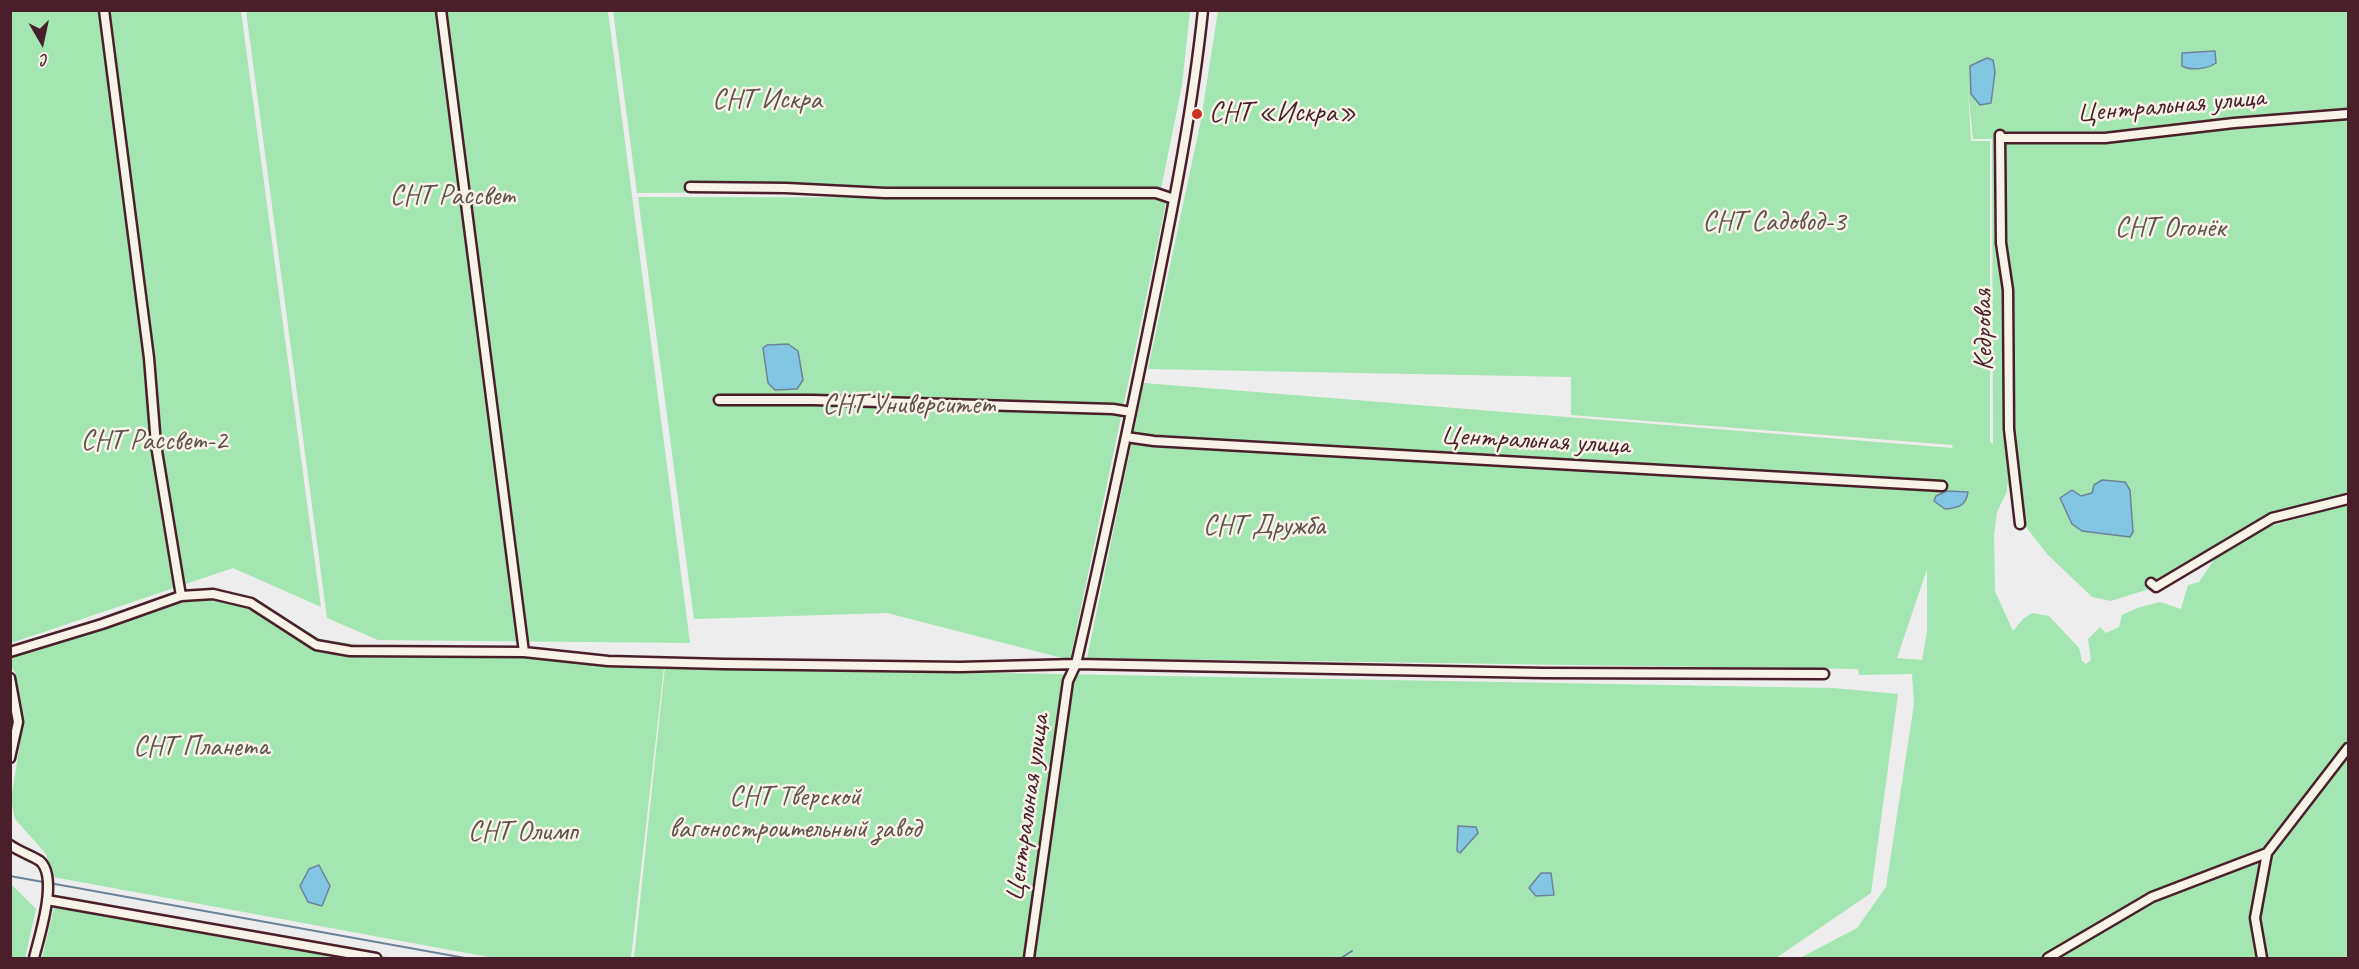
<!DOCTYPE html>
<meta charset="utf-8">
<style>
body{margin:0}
#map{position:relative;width:2359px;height:969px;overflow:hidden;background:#ecedec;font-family:Caveat,sans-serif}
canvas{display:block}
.frame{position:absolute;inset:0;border:12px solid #4a1f2b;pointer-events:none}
.north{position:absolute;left:12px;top:12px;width:60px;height:60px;-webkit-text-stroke:4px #f7f3e8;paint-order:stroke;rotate:171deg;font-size:16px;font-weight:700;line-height:24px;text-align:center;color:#4a1f2b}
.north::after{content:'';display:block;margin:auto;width:21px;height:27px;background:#4a1f2b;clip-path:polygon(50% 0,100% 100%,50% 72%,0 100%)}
</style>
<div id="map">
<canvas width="2359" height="969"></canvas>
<div class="frame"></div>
<div class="north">С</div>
</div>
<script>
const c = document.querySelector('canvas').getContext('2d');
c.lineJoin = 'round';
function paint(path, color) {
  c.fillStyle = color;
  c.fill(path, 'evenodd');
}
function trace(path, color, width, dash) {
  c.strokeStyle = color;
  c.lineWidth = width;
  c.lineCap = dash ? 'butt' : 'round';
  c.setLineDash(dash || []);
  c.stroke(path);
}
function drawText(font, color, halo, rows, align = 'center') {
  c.font = font + ' Caveat,sans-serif';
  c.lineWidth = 5;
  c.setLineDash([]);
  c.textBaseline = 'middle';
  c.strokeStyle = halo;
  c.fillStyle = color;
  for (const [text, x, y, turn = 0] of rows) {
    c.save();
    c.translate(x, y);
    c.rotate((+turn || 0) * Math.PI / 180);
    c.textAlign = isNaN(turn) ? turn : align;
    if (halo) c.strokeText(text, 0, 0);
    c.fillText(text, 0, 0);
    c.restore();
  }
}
const green = new Path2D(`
 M10 11H241L321 607 233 568 11 643Z
 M246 11H608L690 643 378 640 327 618Z
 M613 11H1190L1182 85 1161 189 637 193Z
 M1218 11H2348V496L2277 512 2149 589 2111 601 2092 597 2047 554 2023 523 2007 483V491L1997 512 1994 535 1995 591 2013 631 2023 619 2032 613 2049 616 2079 648 2082 661 2086 664 2091 660 2088 639 2100 627 2106 633 2119 627 2122 615 2137 608 2160 602 2181 609 2188 585 2199 582 2215 558 2270 526 2348 505V958H1800L1857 928 1886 887 1914 704 1912 674 1859 675 1858 669 1087 658 1144 383 1952 448 1953 445 1571 415V377L1148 369 1201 120ZM1968 90 1973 139H1992L1993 444 1990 442V141H1971ZM1927 569V632L1922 660 1897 658Z
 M638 197 1167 198 1070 660 887 613 694 619Z
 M211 588 252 598 320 639 373 647 520 649 608 657 665 658 631 958H494L53 877 46 854 15 819 11 800 23 724 16 675 11 665 10 648 175 594Z
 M665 667 1833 688 1898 694 1871 893 1776 958H634Z
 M11 884 36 909 25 958H11Z
 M56 900 395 958H42Z`);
const water = new Path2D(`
 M2215 51 2216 63C2207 69 2191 71 2182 66V53Z
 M1987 58 1993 60 1995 72 1991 103 1980 105 1971 94 1970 66Z
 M788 344 798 351 803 380 797 389 775 390 768 383 763 348 767 345Z
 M2102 480 2125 482 2130 490 2133 532 2130 537 2082 531 2072 524 2060 498 2072 490 2081 496 2092 493 2094 485Z
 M1947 491 1968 492C1966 506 1958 508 1945 509L1934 501 1936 496Z
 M1458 826 1476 827 1478 833 1460 853 1457 851Z
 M319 865 330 886 322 906 308 902 300 886 309 869Z
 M1541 873H1551L1554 895 1536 896 1529 888Z`);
const stream = new Path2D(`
 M10 876 43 882
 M55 884 465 958
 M1341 958 1352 951`);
const minor = new Path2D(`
 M104 10 149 358 156 445 181 596
 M441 10 524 652
 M2000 135 2001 243 2008 290 2009 429 2020 524
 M2000 135V138H2105L2234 123 2348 114
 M690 187 786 188 885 193H1156L1174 199
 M719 400H813L1113 409 1131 412
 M1126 437 1154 441 1942 486
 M2151 583 2156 587 2272 518 2348 499
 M10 652 102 624 181 596 213 594 251 603 316 645 350 651 524 652 608 661 723 664 960 667 1076 664 1543 673 1824 674
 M10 678 18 722 10 758
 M10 845C20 852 33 856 40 861 59 878 39 937 34 958
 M47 900 376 958
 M1029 958 1068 681 1076 664C1104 542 1130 419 1155 296 1174 202 1193 107 1203 10
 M2048 958 2152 897 2267 853 2348 748
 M2262 958 2255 918 2267 853`);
const markers = [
 [1197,114,6,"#c8321e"]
];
const parkNames = [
 ["СНТ Искра",767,101],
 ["СНТ Рассвет",452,197],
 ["СНТ Садовод-3",1774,223],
 ["СНТ Огонёк",2170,229],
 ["СНТ Университет",909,406],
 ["СНТ Рассвет-2",154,442],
 ["СНТ Дружба",1264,527],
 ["СНТ Планета",201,748],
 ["СНТ Тверской",795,798],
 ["вагоностроительный завод",795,830],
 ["СНТ Олимп",523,833]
];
const streetNames = [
 ["Центральная улица",2171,106,-5],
 ["Кедровая",1984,330,-91],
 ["Центральная улица",1535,441,3],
 ["Центральная улица",1028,808,-82]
];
const poiNames = [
 ["СНТ «Искра»",1209,114]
];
paint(green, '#a3e6b1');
paint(water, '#83c6e4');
trace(water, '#6c839a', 1.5);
trace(stream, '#6c839a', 2);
trace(minor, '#4a1f2b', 13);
trace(minor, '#f7f3e8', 8);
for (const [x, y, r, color] of markers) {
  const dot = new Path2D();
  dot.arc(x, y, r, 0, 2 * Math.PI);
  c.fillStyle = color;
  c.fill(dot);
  trace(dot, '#f7f3e8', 2);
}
drawText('28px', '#60514c', '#f7f3e8', parkNames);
drawText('28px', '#4a1f2b', '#f7f3e8', streetNames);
drawText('28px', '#4a1f2b', '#f7f3e8', poiNames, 'left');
</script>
